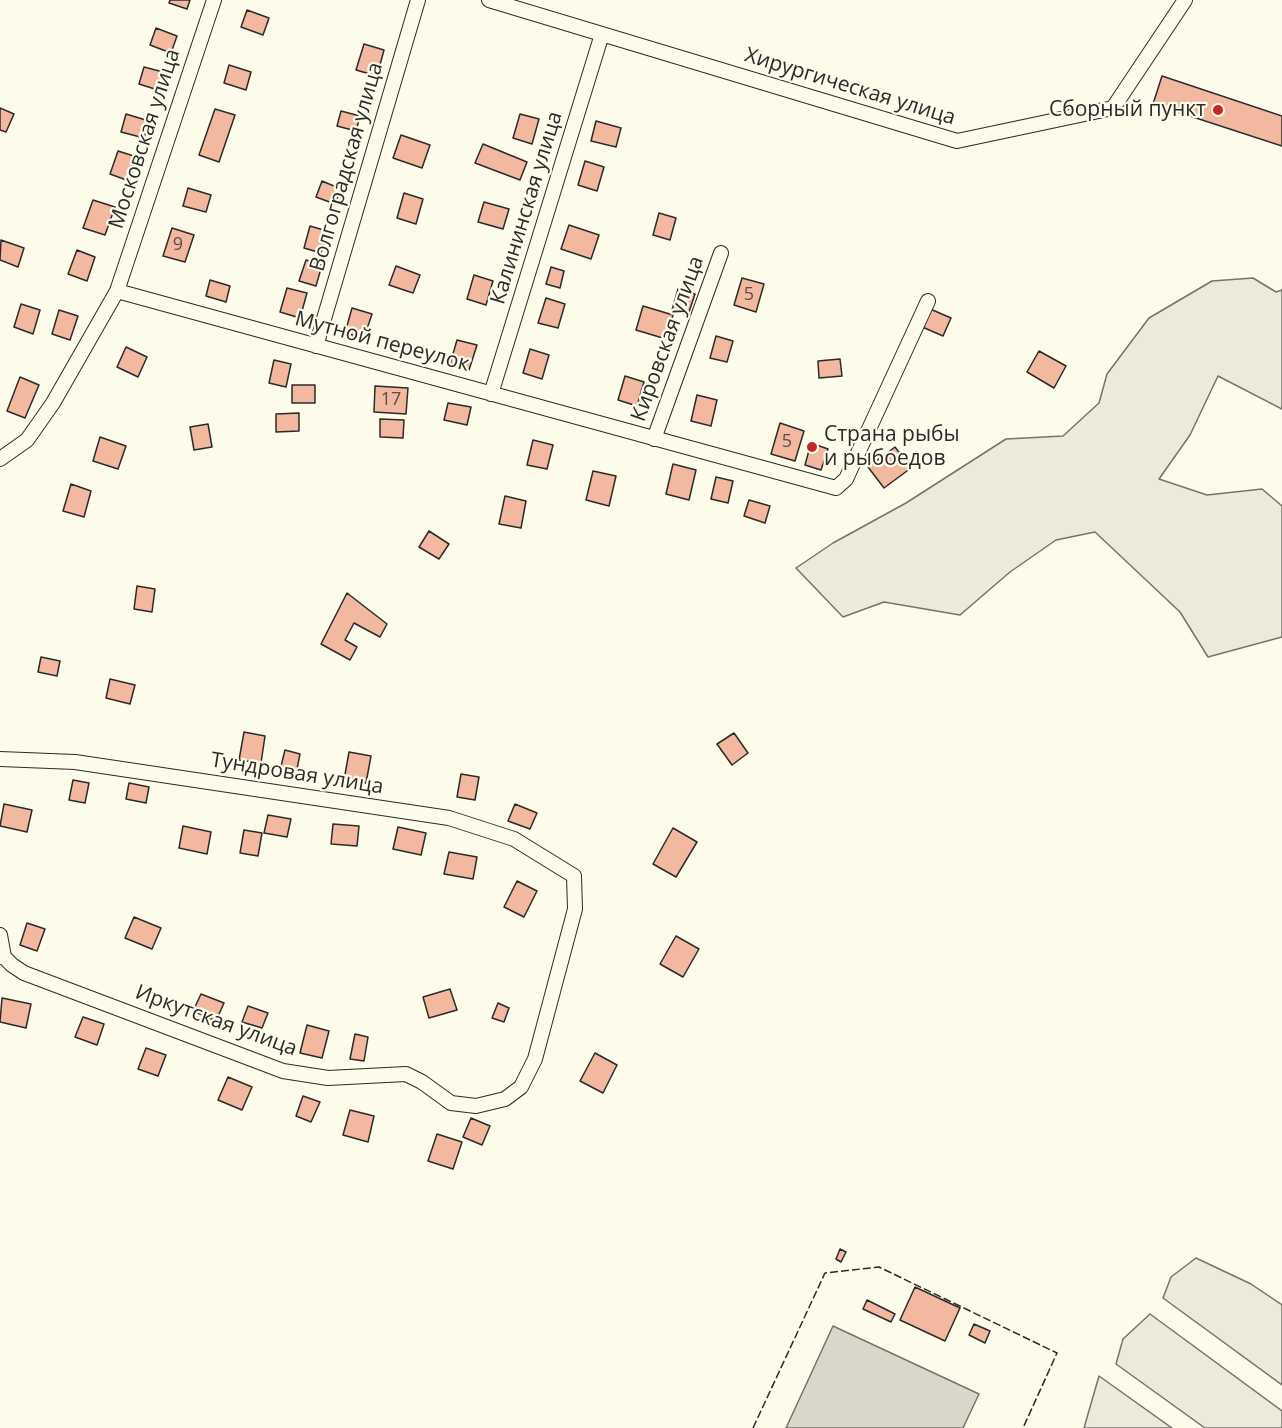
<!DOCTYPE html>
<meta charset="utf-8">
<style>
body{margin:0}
canvas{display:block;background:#fdfbea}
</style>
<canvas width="1282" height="1428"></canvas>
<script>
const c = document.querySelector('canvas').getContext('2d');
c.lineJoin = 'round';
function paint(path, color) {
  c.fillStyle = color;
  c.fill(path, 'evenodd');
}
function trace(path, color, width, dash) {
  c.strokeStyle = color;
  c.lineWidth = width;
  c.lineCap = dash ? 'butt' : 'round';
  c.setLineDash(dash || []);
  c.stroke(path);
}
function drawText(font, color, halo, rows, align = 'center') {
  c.font = font + ' "Open Sans",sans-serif';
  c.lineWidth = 4.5;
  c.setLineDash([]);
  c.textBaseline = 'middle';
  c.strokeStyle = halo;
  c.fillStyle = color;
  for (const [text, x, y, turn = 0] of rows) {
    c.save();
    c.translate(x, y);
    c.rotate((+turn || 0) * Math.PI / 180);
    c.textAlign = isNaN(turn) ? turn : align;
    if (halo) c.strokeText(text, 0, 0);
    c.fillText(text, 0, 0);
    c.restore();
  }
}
const green = new Path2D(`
 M1253 278 1276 292 1282 290V409L1218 376 1190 435 1159 479 1207 495 1262 489 1282 506V637L1208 657 1180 612 1095 532 1056 540 1010 572 960 615 884 602 843 617 796 568 833 543 906 503 1006 439 1063 436 1099 403 1107 374 1149 318 1212 281Z
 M1196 1258 1251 1284 1282 1305V1385L1163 1298 1171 1277Z
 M1150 1314 1282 1411V1428H1205L1116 1364 1123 1339Z
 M1099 1376 1172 1428H1084Z`);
const water = new Path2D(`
 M833 1326 979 1394 963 1428H786Z`);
const building = new Path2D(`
 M170 0H190L187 9 169 3Z
 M247 10 269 18 263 35 241 27Z
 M156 28 177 36 171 53 150 45Z
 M364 44 384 50 377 76 356 70Z
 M229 65 251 72 246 90 224 83Z
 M144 67 167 73 161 91 139 84Z
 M1162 76 1282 116V146L1153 104Z
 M0 108 14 114 6 132 0 130Z
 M215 109 235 115 219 162 199 155Z
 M341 111 360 116 356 131 337 126Z
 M126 114 149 121 144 138 121 132Z
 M520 114 539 119 532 144 513 138Z
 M596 121 621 128 616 147 591 141Z
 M401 135 430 145 422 168 393 158Z
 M483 144 527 162 520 180 475 163Z
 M118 151 137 157 129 181 110 174Z
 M585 161 604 167 597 191 578 185Z
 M322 181 341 189 335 204 316 197Z
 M188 188 211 195 206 212 183 206Z
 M404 193 423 199 416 224 397 218Z
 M93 200 115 207 105 235 83 228Z
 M484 202 509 209 503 229 478 222Z
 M659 213 676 218 670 240 653 235Z
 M569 225 599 235 591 259 561 249Z
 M310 226 327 231 321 253 304 248Z
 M172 228 194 235 185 262 163 256Z
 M1 240 24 248 18 267 0 260Z
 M77 250 95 257 87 281 68 274Z
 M306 260 322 265 316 286 299 281Z
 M396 266 420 275 413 293 389 285Z
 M551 267 564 271 560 288 546 284Z
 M474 275 493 281 486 305 467 299Z
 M742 278 764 284 756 312 734 305Z
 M210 280 230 286 226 302 206 296Z
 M287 288 307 293 300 318 280 312Z
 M678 289 695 294 688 315 672 310Z
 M546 298 565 304 558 328 538 323Z
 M21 304 40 310 33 334 14 327Z
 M643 306 673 315 666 339 636 330Z
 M352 308 372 314 364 338 345 333Z
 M928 308 951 318 943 336 920 326Z
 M59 310 78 316 70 340 52 334Z
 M716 336 733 341 727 362 710 358Z
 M457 340 477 345 469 370 450 364Z
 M126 347 147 357 138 377 117 367Z
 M530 349 549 355 542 379 523 373Z
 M1039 351 1066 366 1054 388 1027 372Z
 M840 359 842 376 819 378 818 361Z
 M274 360 291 364 286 387 269 383Z
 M625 376 644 382 637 406 618 400Z
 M20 377 39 385 25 418 7 411Z
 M292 385H315V403H292Z
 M375 386 408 388 406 414 374 412Z
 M697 395 717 400 711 426 691 421Z
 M448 403 471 407 467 425 444 420Z
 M299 413V431L276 432V414Z
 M380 419 404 420 403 438 380 437Z
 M780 423 804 431 795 461 771 454Z
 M208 424 212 447 194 450 190 427Z
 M100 437 126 446 118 469 93 461Z
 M533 440 553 445 547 469 527 465Z
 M811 443 828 449 821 470 805 465Z
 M895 447 911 468 884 488 868 467Z
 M673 464 696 470 689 500 666 494Z
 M593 471 616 476 609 506 586 500Z
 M716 477 733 481 728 503 711 499Z
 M71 484 91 491 84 517 63 511Z
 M505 496 526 501 521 528 499 524Z
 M749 500 770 506 765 523 744 516Z
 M429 531 449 544 439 559 419 547Z
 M137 586 155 589 152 612 134 609Z
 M347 593 387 624 380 637 354 623 345 640 357 647 350 660 321 644Z
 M41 657 60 661 57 676 38 672Z
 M110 679 135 685 130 704 106 698Z
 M244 732 265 736 261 763 239 760Z
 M734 733 748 753 732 765 717 744Z
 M285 750 300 754 296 774 280 770Z
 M349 752 371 756 366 783 344 780Z
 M461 774 479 777 475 800 457 797Z
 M73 780 89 783 85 803 69 800Z
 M129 783 149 787 146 803 126 799Z
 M4 804 32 810 27 832 0 826Z
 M515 804 537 813 530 829 508 821Z
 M268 815 291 819 287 837 264 833Z
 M333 824 359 826 357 846 331 844Z
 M183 826 211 832 207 854 179 848Z
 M398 827 426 833 421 855 393 849Z
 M673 828 697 842 676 877 653 864Z
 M244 830 262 833 258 856 240 853Z
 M449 852 477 857 473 879 444 874Z
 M517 881 537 891 524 917 504 907Z
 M134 917 161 928 152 949 125 938Z
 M27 923 45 929 37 951 20 945Z
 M676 936 699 949 683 977 660 964Z
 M450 989 457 1010 429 1018 423 997Z
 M201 994 224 1003 216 1021 193 1011Z
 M2 998 31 1004 26 1028 0 1022Z
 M498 1003 509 1008 504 1022 492 1018Z
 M248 1006 268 1013 262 1028 242 1022Z
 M83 1017 104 1024 97 1045 75 1037Z
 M307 1025 329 1031 322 1058 300 1053Z
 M355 1034 368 1037 364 1061 350 1059Z
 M146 1048 166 1055 158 1076 138 1069Z
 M595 1053 617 1065 603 1093 580 1081Z
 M228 1077 252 1087 242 1110 218 1100Z
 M303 1096 320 1102 311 1122 296 1116Z
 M350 1110 374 1116 368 1142 343 1135Z
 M471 1118 490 1126 482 1145 463 1137Z
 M437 1134 462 1142 453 1169 428 1161Z
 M840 1249 846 1252 841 1262 836 1259Z
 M915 1287 960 1308 945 1341 900 1320Z
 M867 1300 895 1314 891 1322 863 1309Z
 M974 1324 990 1331 985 1343 969 1335Z`);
const street = new Path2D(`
 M489 0 957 141 1113 108 1185 0
 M117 291 836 488 846 479 928 301
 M316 346 418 0
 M491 394 602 34
 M654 439 721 253
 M0 459 27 440 53 403 117 291 214 0
 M0 759 75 762 449 818 514 839 574 876 575 909 535 1059 521 1087 505 1099 476 1106 451 1103 422 1082 406 1074 328 1078 283 1071 24 973 12 965 4 957H0
 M0 935 4 957`);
const fence = new Path2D(`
 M753 1428 825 1273 879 1267 1057 1353 1023 1428`);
const markers = [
 [1218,110,6,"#c62828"],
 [812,447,6,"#c62828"]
];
const numberNames = [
 ["9",178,245],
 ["5",749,295],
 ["17",391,400],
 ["5",787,442]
];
const streetNames = [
 ["Хирургическая улица",850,87,17],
 ["Московская улица",145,139,-72],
 ["Волгоградская улица",347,167,-74],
 ["Калининская улица",527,208,-73],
 ["Кировская улица",668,339,-70],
 ["Мутной переулок",382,342,15],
 ["Тундровая улица",297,774,9],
 ["Иркутская улица",216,1021,20]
];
const poiNames = [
 ["Сборный пункт",1206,110],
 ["Страна рыбы",824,435,"left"],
 ["и рыбоедов",824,459,"left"]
];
paint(green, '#ecebdb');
trace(green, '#74746e', 1.5);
paint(water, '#d8d7c9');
trace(water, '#74746e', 1.5);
paint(building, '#f2b8a0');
trace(building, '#2b2b2b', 1.5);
trace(street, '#2b2b2b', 16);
trace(street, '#fdfbea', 14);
trace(fence, '#2b2b2b', 1.5, [8, 3]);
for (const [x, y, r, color] of markers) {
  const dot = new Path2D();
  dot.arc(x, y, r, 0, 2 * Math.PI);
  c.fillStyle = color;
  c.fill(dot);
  trace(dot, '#fdfbea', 2);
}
drawText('18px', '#5d4e48', null, numberNames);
drawText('21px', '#2b2b2b', '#fdfbea', streetNames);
drawText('21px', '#2b2b2b', '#fdfbea', poiNames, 'right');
</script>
